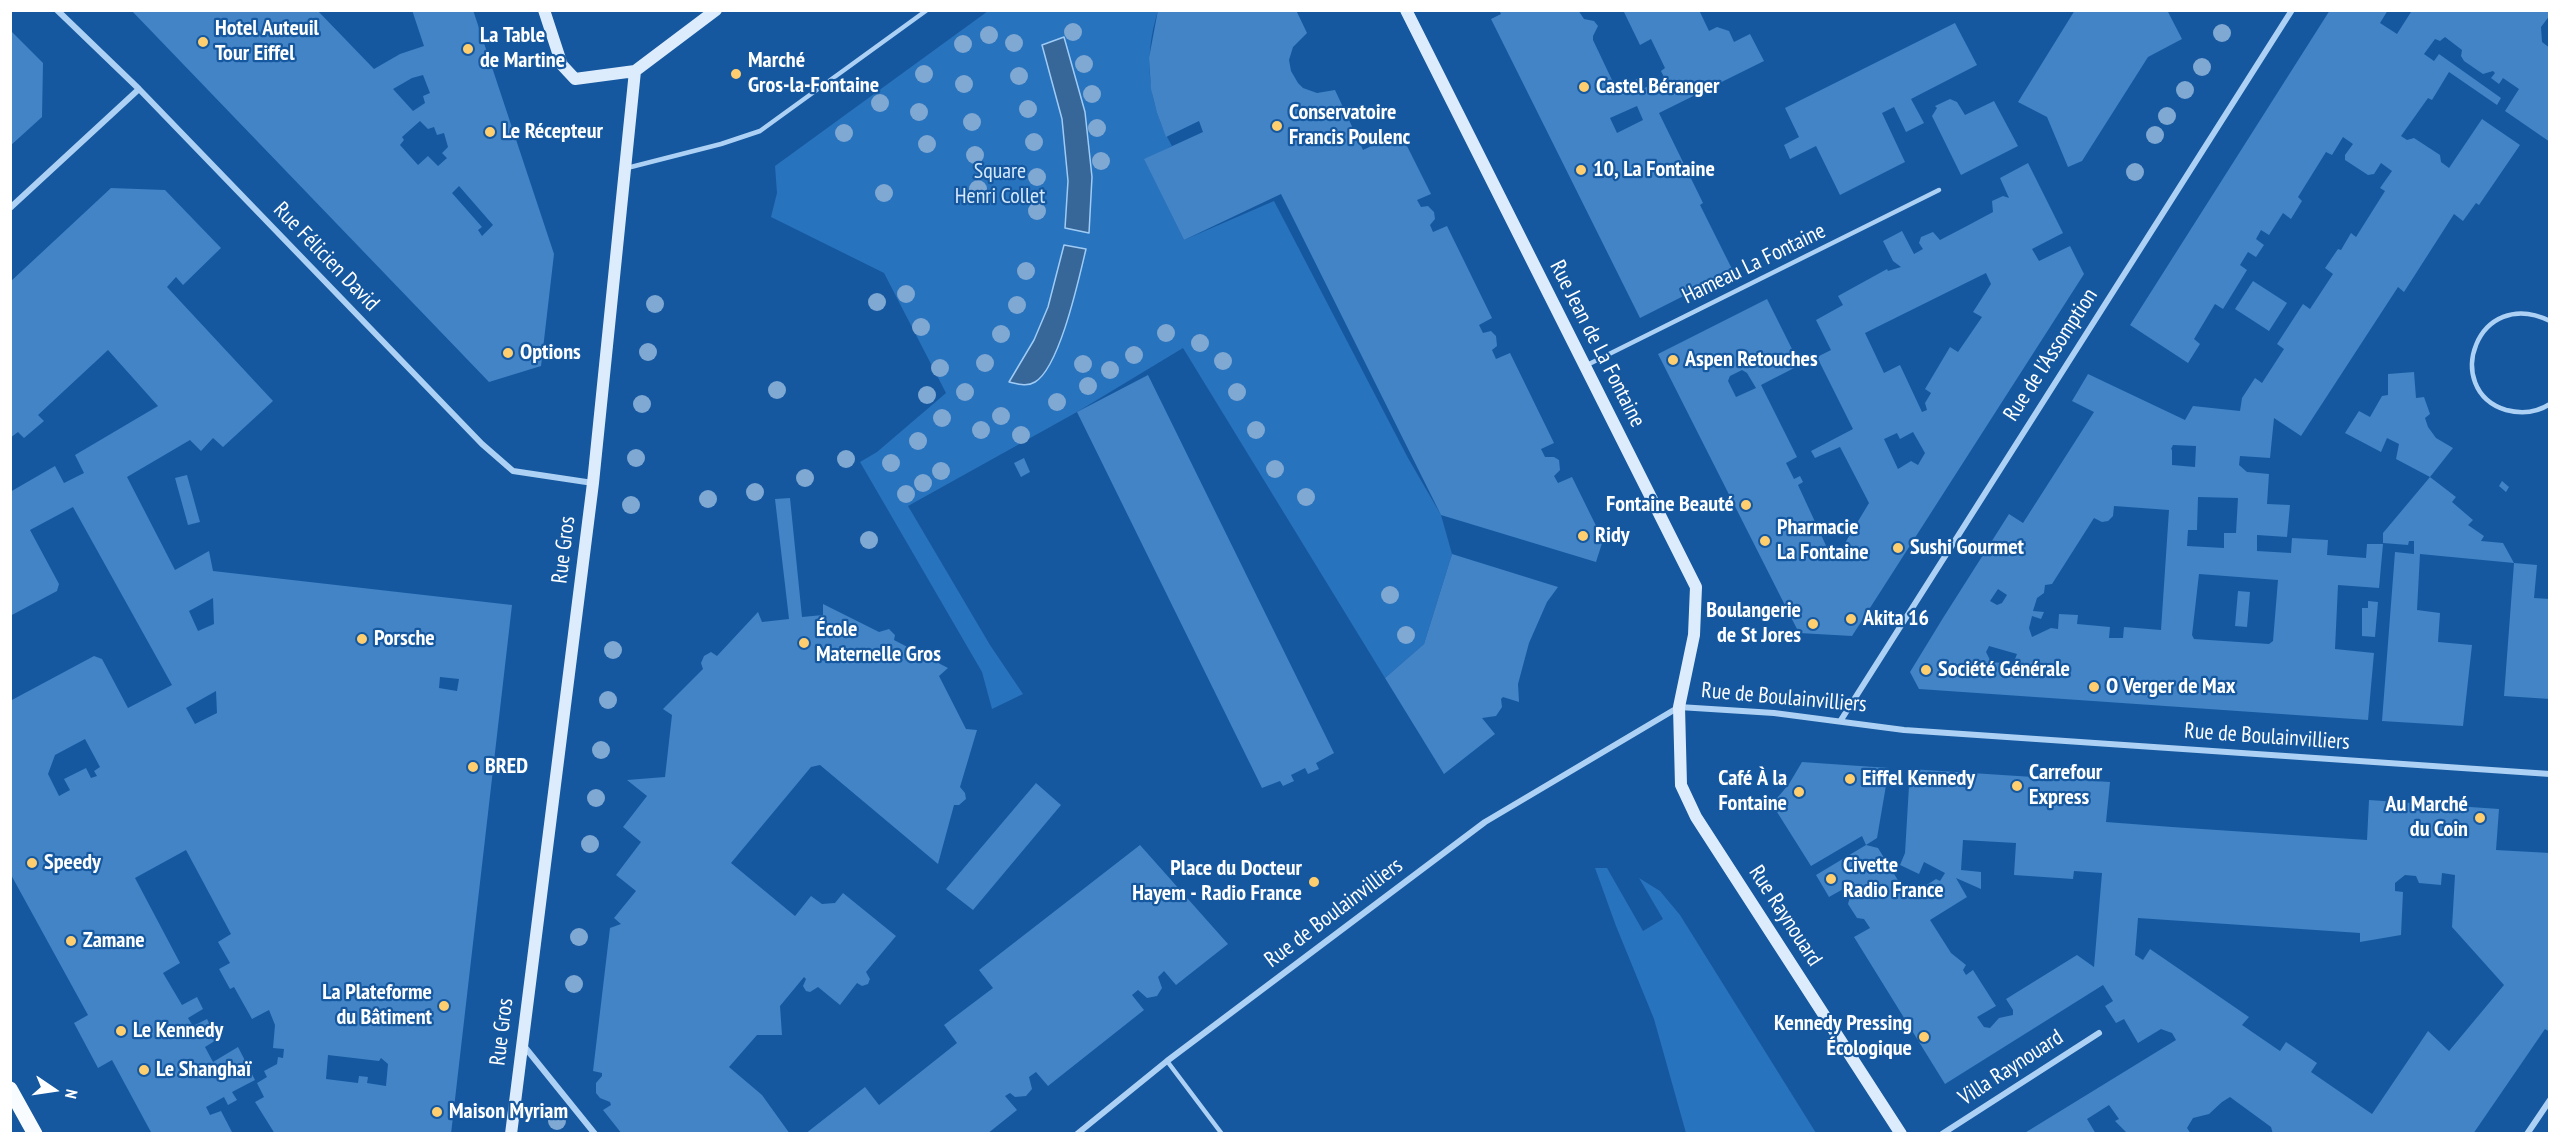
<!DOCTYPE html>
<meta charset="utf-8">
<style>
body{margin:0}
#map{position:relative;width:2560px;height:1144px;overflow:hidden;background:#15589f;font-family:"PT Sans Narrow",sans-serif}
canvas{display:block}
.frame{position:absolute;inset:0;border:12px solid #fff;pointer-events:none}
.north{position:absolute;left:24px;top:1060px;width:60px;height:60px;-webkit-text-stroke:4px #15589f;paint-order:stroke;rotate:103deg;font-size:16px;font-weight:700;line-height:24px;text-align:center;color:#fff}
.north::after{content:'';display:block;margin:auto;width:21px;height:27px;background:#fff;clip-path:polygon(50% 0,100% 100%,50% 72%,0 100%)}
</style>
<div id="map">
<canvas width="2560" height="1144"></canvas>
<div class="frame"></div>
<div class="north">N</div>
</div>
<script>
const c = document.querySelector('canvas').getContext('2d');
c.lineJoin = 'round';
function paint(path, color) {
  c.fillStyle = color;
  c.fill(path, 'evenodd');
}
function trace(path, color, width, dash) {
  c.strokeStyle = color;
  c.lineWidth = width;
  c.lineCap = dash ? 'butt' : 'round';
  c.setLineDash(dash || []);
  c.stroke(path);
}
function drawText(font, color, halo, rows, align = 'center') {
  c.font = font + ' "PT Sans Narrow",sans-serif';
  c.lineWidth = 4.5;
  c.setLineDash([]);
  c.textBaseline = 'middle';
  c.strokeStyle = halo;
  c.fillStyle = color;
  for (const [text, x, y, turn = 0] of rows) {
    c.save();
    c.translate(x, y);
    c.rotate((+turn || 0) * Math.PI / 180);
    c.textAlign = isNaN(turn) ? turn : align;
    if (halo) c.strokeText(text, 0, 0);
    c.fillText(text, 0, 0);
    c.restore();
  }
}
const green = new Path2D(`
 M988 11H1158C1143 57 1148 104 1172 146L1145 160 1184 240 1274 201 1408 458 1441 515 1452 554 1424 644 1385 678 1183 348 1077 412 908 506 990 645 1023 694 992 709 982 672 860 462 877 452 946 393 884 273 771 217 777 193 775 166Z
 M1595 868H1607L1643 931 1663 919 1639 878 1660 891 1680 915 1816 1133H1686L1654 1019 1616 926Z`);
const water = new Path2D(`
 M1064 37 1085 112 1092 177 1089 233 1065 228 1068 181 1062 119 1042 45Z
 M1064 245 1086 249C1079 278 1060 367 1035 382 1027 387 1018 384 1009 382L1034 340 1048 307Z`);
const building = new Path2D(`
 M131 10H317L374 69 400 54 424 46 412 10H473L554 254 541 366 489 382ZM423 75 430 93 423 96 425 103 413 111 393 89 412 78ZM420 121 428 129 434 127 437 135 444 133 448 147 442 153 447 158 438 166 428 156 418 165 400 145 404 140 402 137ZM459 186 493 225 482 236 478 230 482 227 452 193Z
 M1158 10H1296L1307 33 1293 47 1289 60 1291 71 1298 83 1303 88 1317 93 1335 90 1363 150 1400 132 1431 194 1417 200 1421 207 1428 206 1434 212 1435 219 1430 225 1433 232 1447 226 1492 318 1479 325 1483 333 1491 331 1496 336 1497 346 1492 350 1496 359 1510 353 1554 443 1541 449 1545 457H1554L1559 460 1560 470 1554 476 1558 483 1572 477 1603 540 1596 562 1441 515 1281 194 1184 240 1144 159 1203 132 1199 121 1166 137 1157 113 1151 89 1149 58Z
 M1499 10H1578L1584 19 1594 21 1598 26 1593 36V40L1612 80 1626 85 1637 79 1642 89 1665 79 1661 71 1665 68 1651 39 1640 45 1623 10H1699L1709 31 1717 27 1729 31 1734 42 1750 34 1764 61 1659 113 1703 203 1700 205 1733 271 1640 318 1491 19 1501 14ZM1637 106 1643 120 1617 133 1610 118Z
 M2075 10H2167L2182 39 2148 57 2082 161 2068 167 2047 117 2018 102Z
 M2330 10H2388L2380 23 2397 34 2411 12 2408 10H2550V15L2541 27 2542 42 2550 48V142L2505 111 2519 89 2503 78 2499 84 2491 78 2495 73 2493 71 2483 74 2464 61 2461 56 2462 50 2445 37 2440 41 2435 39 2424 54 2434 61 2439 54 2501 98 2497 105 2449 72 2432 100 2428 98 2401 136 2407 140 2414 138 2440 155 2441 162 2449 168 2482 119 2520 145 2479 205 2476 203 2463 221 2454 214 2404 292 2398 287 2301 436 2274 418 2270 458 2240 456 2239 465 2247 472 2269 474 2267 504 2290 505 2287 537 2257 535V551L2291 553 2292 538 2328 540 2327 555 2366 558 2367 544H2383L2379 588 2338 585 2335 649 2374 653 2368 720 1919 689 1910 672 1943 618 2009 514 2023 523 2094 412 2072 401 2088 374 2185 420 2193 406 2240 411 2242 398 2255 378 2262 383 2284 349 2277 344 2303 304 2310 309 2333 274 2325 268 2338 249 2341 250 2351 233 2356 237 2385 191 2380 188 2392 171 2381 163 2374 174 2368 175 2345 160V155L2353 144 2343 137 2332 155 2326 152 2298 197 2302 201 2291 219 2283 213 2269 235 2261 230 2256 239 2264 245 2256 257 2248 252 2240 265 2247 270 2223 309 2215 304 2194 339 2200 344 2188 363 2130 325ZM2173 445 2196 446 2195 467 2172 465V450L2171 449ZM2198 497 2238 498 2236 533H2224V548L2187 546 2188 530H2197ZM2114 506 2169 510 2161 630 2124 627 2123 638H2109L2110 627 2077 624 2078 615 2059 614 2058 629 2051 628 2032 637 2029 628 2032 616 2041 619 2044 612 2033 611 2037 598 2044 593 2045 585 2052 584 2094 518 2102 522 2108 521 2113 516ZM2199 574 2278 580 2273 641 2269 644 2194 639 2192 635ZM1998 589 2007 595 2002 603 1997 605 1990 601ZM1989 646 2017 654 2013 664 1991 662 1986 652Z
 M1955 23 1977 65 1911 99 1924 123 1906 132 1894 107 1882 113 1905 162 1840 195 1816 146 1790 159 1784 145 1799 137 1785 108Z
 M10 30 43 63 42 117 10 146Z
 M1950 99 1957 102 1965 115 1994 101 2018 146 1961 175 1932 116 1937 108 1935 106Z
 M2028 163 2063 233 2032 249 2039 261 2070 246 2084 274 1852 636 1799 633 1658 354 1767 299 1800 365 1761 385 1797 457 1786 463 1794 479 1800 476 1803 482 1798 485 1829 552 1839 553 1869 503 1840 447 1815 458 1811 451 1853 429 1817 357 1831 350 1816 320 1843 305 1838 296 1887 269 1888 271 1901 267 1893 261 1883 241 1902 231 1914 254 1923 249 1919 243 1921 237 1933 232 1940 240 1965 227 1993 212 1992 201 2003 196 2009 198 2000 178ZM1986 273 1991 284 1973 312 1982 317 1958 352 1950 347 1925 389 1931 393 1925 403 1927 410 1922 412 1900 365 1884 373 1865 333ZM1742 370 1747 373 1756 388 1736 397 1728 381 1730 376ZM1913 432 1925 453 1918 465 1911 461 1898 469 1884 439 1897 433 1900 439Z
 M111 188 165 190 221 248 183 285 176 277 167 287 273 401 223 447 213 438 201 451 190 440 127 477 175 570 209 551 213 571 512 605 451 1134H275L255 1102 264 1097 257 1083 267 1077 264 1071 277 1064 278 1057 283 1058 284 1049 273 1048 275 1025 269 1010 252 1019 234 987 230 989 219 969 230 963 218 942 231 934 186 850 135 878 180 963 163 973 182 1005 197 997 203 1009 188 1018 193 1026 207 1019 218 1039 205 1047 213 1062 238 1047 255 1080 232 1092 237 1100 228 1105 224 1097 206 1107 210 1115 221 1111 233 1134H152L112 1060 98 1068 74 1023 88 1015 10 873V701L94 656 102 659 128 708 172 685 73 507 30 530 59 584 57 591 10 616V492L55 466 64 483 84 473 75 455 158 406 108 350 38 415 44 421 24 438 18 432 10 438V282ZM213 598 214 624 198 631 189 611ZM440 677 459 679 457 691 439 688ZM216 691 217 713 195 724 186 708ZM85 739 100 767 94 771 97 776 91 778 86 768 64 779 70 790 59 796 48 774 55 755ZM328 1055 379 1061 381 1058 388 1064 386 1086 367 1083 368 1077 359 1076 358 1083 326 1079Z
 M2253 281 2287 303 2269 331 2235 309Z
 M2414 372 2416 398 2424 397 2430 414 2425 418 2428 427 2436 438 2453 448 2430 477 2396 459 2399 444 2387 438 2381 452 2345 433 2359 411 2370 417 2382 396 2388 395V374Z
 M1148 375 1334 753 1316 763 1319 769 1308 774 1305 768 1291 775 1294 781 1283 786 1280 781 1262 788 1077 412Z
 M1024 458 1030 472 1021 477 1014 463Z
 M187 475 200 522 188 525 175 478Z
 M2430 477 2456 497 2452 502 2473 520 2468 525 2484 536 2481 541 2503 543 2514 563 2537 565 2534 598 2550 599V699L2504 696 2514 563 2420 554 2417 610 2440 613 2438 642 2472 645 2463 726 2382 721 2395 552 2414 554V541H2409L2408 545 2383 543V533Z
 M2502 481 2509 487 2506 492 2499 486Z
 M790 498 802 617 823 615V604L879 632 889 629 895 635 894 640 948 668 939 676 966 729 977 730 960 787 965 793 966 799 959 805H954L938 864 820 765 811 767 731 863 795 916 811 896 822 904 835 903 843 893 896 936 866 972 870 979 868 984 862 986 857 983 840 1005 818 987 810 992 806 991 803 986 806 979 804 977 780 1006 782 1035H757L729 1067 762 1095 790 1134H622L603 1110 611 1105 610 1102 600 1098 596 1093V1083L602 1076V1073L593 1071 610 928 621 924 614 918 636 891 616 875 641 842 623 827 647 796 627 780 665 777 672 715 663 709 703 669 701 663 704 656 711 652 717 656 758 612 762 622 789 619 775 499Z
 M1452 554 1558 587 1547 602 1529 643 1518 684 1519 702 1503 697 1501 699 1502 707 1496 716 1482 718 1495 734 1444 774 1385 678 1424 644Z
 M2238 591 2250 592 2247 627 2235 626Z
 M2368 601 2378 602 2375 637 2362 636V608H2368Z
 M1802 762 1889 768 1877 838 1866 845 1878 848 1904 890 1911 895 1936 879 1940 881 1945 873 1924 862 1919 874 1900 865 1905 853 1910 769 2110 782 2106 822 2172 827 2367 840 2369 800 2499 809 2496 850 2550 853V1032L2545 1029 2473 1134H2273L2271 1127 2230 1097 2222 1102 2209 1114 2193 1118 2187 1128 2191 1134H2123L2126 1132 2115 1121 2119 1119 2109 1105 2087 1119 2096 1134H2023L2176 1040 2172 1033 2161 1029 2138 1043 2124 1019 2116 1023 2105 1006 2113 1001 2103 985 1945 1084 1854 937 1870 928 1864 919 1857 918 1848 904 1850 897 1845 888 1829 897 1816 875 1866 845 1862 836 1811 866 1772 804 1789 784ZM1963 840 2016 843 2014 875 2073 879 2074 871 2102 873 2094 967 2077 955 2006 999 2013 1010V1015L1999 1018 1990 1028 1984 1027 1977 1017 1996 1006 1973 970 1966 975 1963 970 1966 965 1951 953 1930 920 1967 897 1956 878 1981 889V872L1961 870ZM2442 873 2455 875 2452 927 2504 985 2449 1051 2428 1031 2372 1114 2311 1072 2317 1063 2286 1042 2280 1051 2242 1025 2249 1017 2150 949 2143 960 2135 955 2138 918 2360 933V942L2401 935 2403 892 2395 891V883L2405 875 2416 876 2419 883 2441 885Z
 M1036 783 1061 805 973 910 946 889Z
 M1140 845 1228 944 1176 985 1164 971 1158 977 1162 988 1157 996 1147 998 1138 990 1132 995 1144 1010 1048 1086 1036 1072 1029 1077 1032 1089 1026 1096 1015 1097 1010 1093 1005 1096 1017 1110 987 1134H805L865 1087 879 1105 957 1043 944 1025 993 988 979 970Z`);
const lane = new Path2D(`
 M627 168 721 144 760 131 927 10
 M2550 321C2477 285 2441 390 2506 410 2521 414 2536 413 2550 404
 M1587 365 1939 190
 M1167 1061 1222 1134`);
const street = new Path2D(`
 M57 10 139 89 482 444 513 471 593 483
 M10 208 139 89
 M1841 720 2292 10
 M524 1046 595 1134
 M1077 1134 1167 1061 1485 822 1679 707 1774 713 1904 730 2550 774
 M1942 1134 2099 1033
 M2527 1134 2550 1100`);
const secondary = new Path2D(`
 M544 10 562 65 575 79 635 71
 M1406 10 1696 587 1694 635 1679 707 1681 785 1696 817 1901 1134
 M511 1134 593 483 635 71 716 10`);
const primary = new Path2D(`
 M10 1089 35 1134`);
const trees = [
 [1073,32],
 [2222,33],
 [989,35],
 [1014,43],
 [963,44],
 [1084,64],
 [2202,67],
 [924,74],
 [1019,76],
 [964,84],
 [2185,90],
 [1092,94],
 [880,103],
 [1028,109],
 [919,112],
 [2167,116],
 [972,122],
 [1097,128],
 [844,133],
 [2155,135],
 [1034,142],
 [927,144],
 [975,155],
 [1101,161],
 [2135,172],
 [1037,177],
 [978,189],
 [884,193],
 [1037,211],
 [1026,271],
 [906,294],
 [877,302],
 [655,304],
 [1017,305],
 [921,327],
 [1166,333],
 [1001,334],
 [1200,343],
 [648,352],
 [1134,355],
 [1223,361],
 [985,363],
 [1083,364],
 [940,368],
 [1110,370],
 [1088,386],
 [777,390],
 [965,392],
 [1237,392],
 [927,395],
 [1057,402],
 [642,404],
 [1001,416],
 [942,418],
 [981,430],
 [1256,430],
 [1021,435],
 [918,441],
 [636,458],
 [846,459],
 [891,463],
 [1275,469],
 [941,471],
 [805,478],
 [923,483],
 [755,492],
 [906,494],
 [1306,497],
 [708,499],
 [631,505],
 [869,540],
 [1390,595],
 [1406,635],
 [613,650],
 [608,700],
 [601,750],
 [596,798],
 [590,844],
 [579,937],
 [574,984],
 [557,1121]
];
const markers = [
 [203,42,6,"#ffce6f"],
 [468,49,6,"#ffce6f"],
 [736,74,6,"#ffce6f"],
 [1584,87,6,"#ffce6f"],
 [1277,126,6,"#ffce6f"],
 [490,132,6,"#ffce6f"],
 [1581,170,6,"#ffce6f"],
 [508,353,6,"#ffce6f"],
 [1673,360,6,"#ffce6f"],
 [1746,505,6,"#ffce6f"],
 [1583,536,6,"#ffce6f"],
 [1765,541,6,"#ffce6f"],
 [1898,548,6,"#ffce6f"],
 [1851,619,6,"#ffce6f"],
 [1813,624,6,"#ffce6f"],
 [362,639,6,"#ffce6f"],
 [804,643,6,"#ffce6f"],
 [1926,670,6,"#ffce6f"],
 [2094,687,6,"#ffce6f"],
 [473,767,6,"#ffce6f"],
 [1850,779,6,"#ffce6f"],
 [2017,786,6,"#ffce6f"],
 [1799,792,6,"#ffce6f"],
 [2480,818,6,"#ffce6f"],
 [32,863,6,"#ffce6f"],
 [1831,879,6,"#ffce6f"],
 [1314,882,6,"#ffce6f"],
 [71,941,6,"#ffce6f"],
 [444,1006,6,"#ffce6f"],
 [121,1031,6,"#ffce6f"],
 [1924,1037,6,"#ffce6f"],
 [144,1070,6,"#ffce6f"],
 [437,1112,6,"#ffce6f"]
];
const poiNames = [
 ["Hotel Auteuil",215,29],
 ["Tour Eiffel",215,54],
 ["La Table",480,36],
 ["de Martine",480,61],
 ["Marché",748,61],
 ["Gros-la-Fontaine",748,86],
 ["Castel Béranger",1596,87],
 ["Conservatoire",1289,113],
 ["Francis Poulenc",1289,138],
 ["Le Récepteur",502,132],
 ["10, La Fontaine",1593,170],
 ["Options",520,353],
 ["Aspen Retouches",1685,360],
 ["Fontaine Beauté",1734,505,"right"],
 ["Pharmacie",1777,528],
 ["La Fontaine",1777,553],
 ["Ridy",1595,536],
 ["Sushi Gourmet",1910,548],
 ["Boulangerie",1801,611,"right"],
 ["de St Jores",1801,636,"right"],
 ["Akita 16",1863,619],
 ["École",816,630],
 ["Maternelle Gros",816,655],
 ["Porsche",374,639],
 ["Société Générale",1938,670],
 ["O Verger de Max",2106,687],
 ["BRED",485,767],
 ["Carrefour",2029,773],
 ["Express",2029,798],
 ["Café À la",1787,779,"right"],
 ["Fontaine",1787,804,"right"],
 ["Eiffel Kennedy",1862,779],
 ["Au Marché",2468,805,"right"],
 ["du Coin",2468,830,"right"],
 ["Speedy",44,863],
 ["Civette",1843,866],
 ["Radio France",1843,891],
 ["Place du Docteur",1302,869,"right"],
 ["Hayem - Radio France",1302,894,"right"],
 ["Zamane",83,941],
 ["La Plateforme",432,993,"right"],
 ["du Bâtiment",432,1018,"right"],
 ["Kennedy Pressing",1912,1024,"right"],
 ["Écologique",1912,1049,"right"],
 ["Le Kennedy",133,1031],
 ["Le Shanghaï",156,1070],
 ["Maison Myriam",449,1112]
];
const parkNames = [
 ["Square",1000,172],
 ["Henri Collet",1000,197]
];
const streetNames = [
 ["Rue Félicien David",326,257,46],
 ["Hameau La Fontaine",1754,264,-26],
 ["Rue Jean de La Fontaine",1597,344,63],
 ["Rue de l'Assomption",2051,355,-57],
 ["Rue Gros",564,550,-83],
 ["Rue de Boulainvilliers",1784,698,5],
 ["Rue de Boulainvilliers",2267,737,4],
 ["Rue de Boulainvilliers",1334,913,-37],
 ["Rue Raynouard",1785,916,57],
 ["Rue Gros",502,1032,-83],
 ["Villa Raynouard",2011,1068,-33]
];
paint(green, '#2873bd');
paint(water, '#376699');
trace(water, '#9fccf6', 1.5);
paint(building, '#4284c6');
trace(lane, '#add1f4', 4.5);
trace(street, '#add1f4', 6);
trace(secondary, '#ddecfd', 12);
trace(primary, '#f9fcff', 15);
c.fillStyle = '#7fa8d3';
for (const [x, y] of trees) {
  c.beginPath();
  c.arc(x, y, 9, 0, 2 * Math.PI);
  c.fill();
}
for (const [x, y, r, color] of markers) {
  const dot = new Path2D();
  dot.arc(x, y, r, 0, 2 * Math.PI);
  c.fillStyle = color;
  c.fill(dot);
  trace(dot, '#15589f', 2);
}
drawText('bold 22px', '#fff', '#15589f', poiNames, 'left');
drawText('22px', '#d5e9fd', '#15589f', parkNames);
drawText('22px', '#fff', '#15589f', streetNames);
</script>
